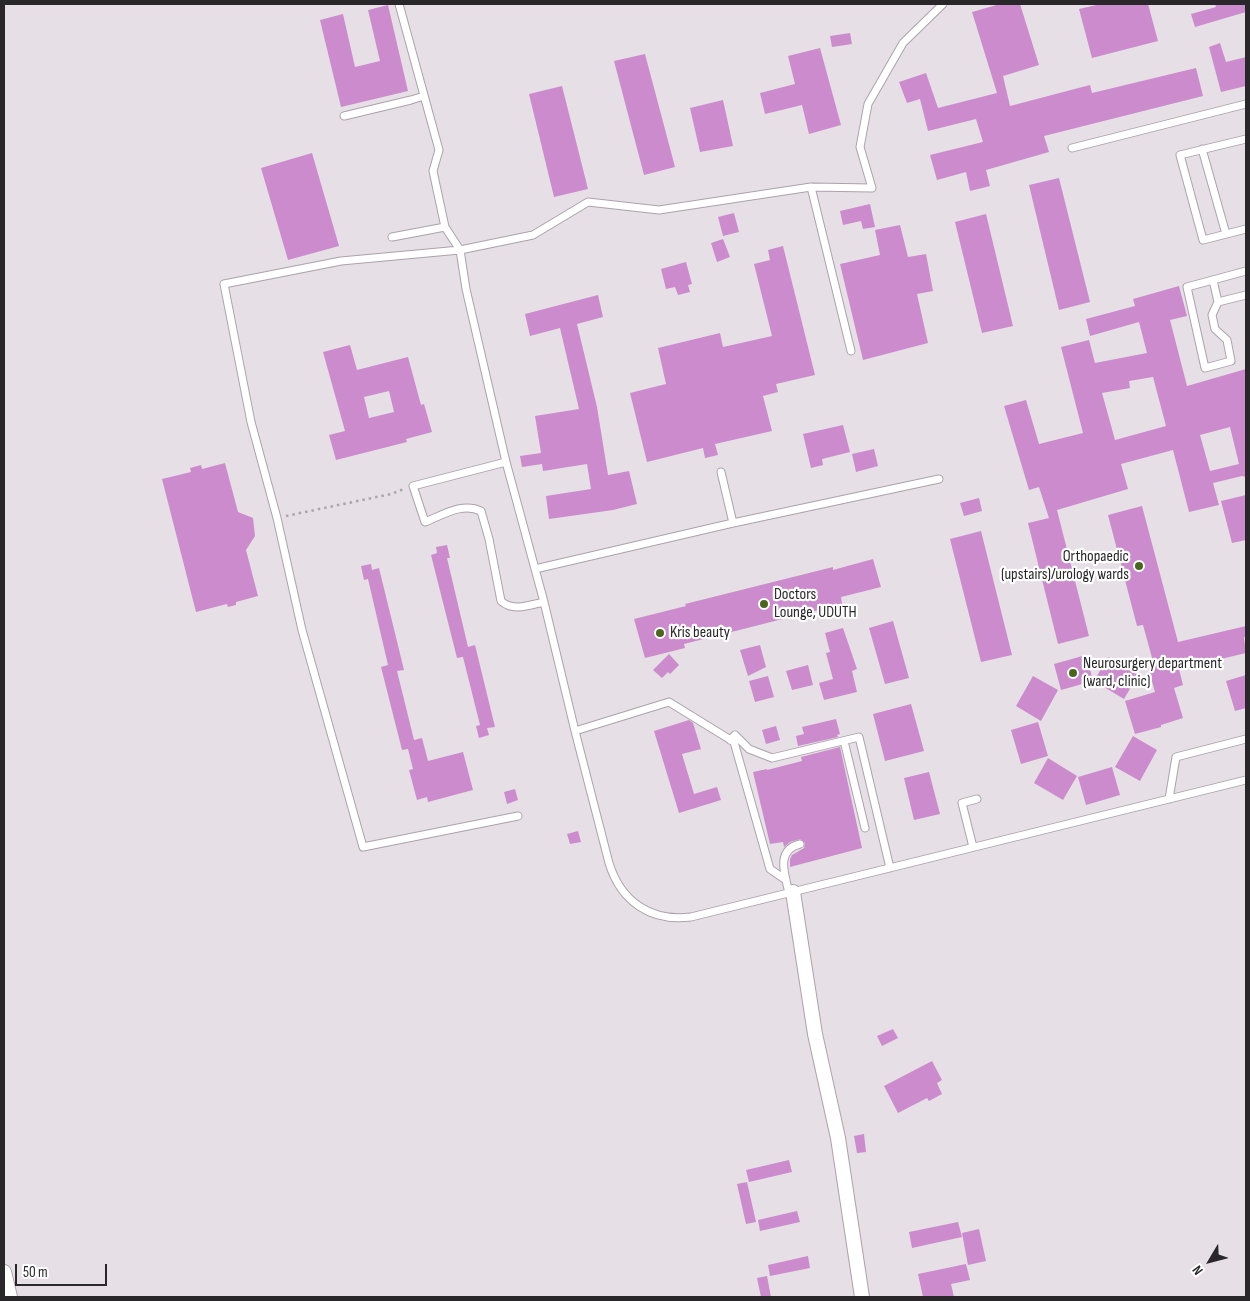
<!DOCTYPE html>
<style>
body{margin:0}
#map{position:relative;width:1250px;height:1301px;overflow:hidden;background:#e6dfe6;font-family:"Sofia Sans Condensed",sans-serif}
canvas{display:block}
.frame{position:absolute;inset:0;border:5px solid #292729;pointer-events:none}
.north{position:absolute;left:1185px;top:1236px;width:50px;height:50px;-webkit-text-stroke:4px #fff;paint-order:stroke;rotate:233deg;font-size:14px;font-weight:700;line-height:20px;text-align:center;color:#292729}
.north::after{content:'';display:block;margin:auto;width:18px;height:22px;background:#292729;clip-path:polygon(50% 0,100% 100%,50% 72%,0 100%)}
.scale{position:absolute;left:15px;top:1264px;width:92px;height:22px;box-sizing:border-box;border:2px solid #292729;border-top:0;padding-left:6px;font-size:15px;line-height:18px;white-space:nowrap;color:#292729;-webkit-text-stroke:4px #fff;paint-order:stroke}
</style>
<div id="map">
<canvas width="1250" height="1301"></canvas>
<div class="frame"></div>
<div class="north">N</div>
<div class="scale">50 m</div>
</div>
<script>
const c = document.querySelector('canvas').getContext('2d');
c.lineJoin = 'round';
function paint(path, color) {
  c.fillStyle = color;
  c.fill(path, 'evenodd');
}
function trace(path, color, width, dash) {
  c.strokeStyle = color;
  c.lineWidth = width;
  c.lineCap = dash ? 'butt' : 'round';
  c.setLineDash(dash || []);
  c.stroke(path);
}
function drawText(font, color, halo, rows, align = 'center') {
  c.font = font + ' "Sofia Sans Condensed",sans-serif';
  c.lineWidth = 4.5;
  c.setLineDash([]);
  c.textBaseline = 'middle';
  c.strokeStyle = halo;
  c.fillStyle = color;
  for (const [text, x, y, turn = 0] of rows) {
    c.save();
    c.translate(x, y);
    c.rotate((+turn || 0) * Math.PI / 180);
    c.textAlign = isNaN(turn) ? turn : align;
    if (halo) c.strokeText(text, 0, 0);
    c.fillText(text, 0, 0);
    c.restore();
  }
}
const building = new Path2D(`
 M1000 4H1020L1039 65 1003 76 1010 106 1090 85 1092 93 1196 68 1203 96 1044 136 1049 152 986 170 990 186 970 191 966 172 937 180 930 155 983 142 976 119 928 131 920 99 907 103 899 82 926 73 938 108 997 93 972 12Z
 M1101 4H1148L1158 41 1092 58 1079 9Z
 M1215 4H1246V12L1195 27 1191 14 1216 7Z
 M388 5 408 91 341 107 320 20 343 14 355 67 380 61 368 10Z
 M850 33 852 44 832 47 830 36Z
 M1220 43 1226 62 1246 57V86L1221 92 1209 47Z
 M820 48 841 125 809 134 802 105 765 114 760 93 795 84 788 56Z
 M645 54 675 167 644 175 614 61Z
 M562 86 588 189 554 197 529 94Z
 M723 100 733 146 700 152 690 108Z
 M312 153 339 246 288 260 261 168Z
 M1059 178 1090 302 1059 310 1029 185Z
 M870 204 875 227 863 229 861 221 843 225 840 211Z
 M734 213 739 232 723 236 718 217Z
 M986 214 1013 326 982 333 955 222Z
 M900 225 908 257 926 254 933 291 917 294 928 343 863 360 840 264 880 255 875 230Z
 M723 239 730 257 717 262 711 243Z
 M783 246 815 375 776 384 778 392 763 396 772 431 715 444 718 455 705 458 703 448 647 462 630 393 666 384 658 348 720 333 723 347 772 336 754 264 770 260 768 250Z
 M686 262 692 284 688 285 690 292 678 295 675 287 666 289 661 269Z
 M1179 286 1187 316 1170 320 1187 386 1246 369V477L1242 476 1213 483 1219 505 1189 512 1173 450 1121 464 1128 489 1057 510 1089 636 1058 644 1028 523 1049 518 1039 487 1029 490 1004 406 1026 400 1039 444 1083 433 1061 347 1089 340 1095 363 1147 353 1139 322 1090 336 1086 319 1135 306 1133 299ZM1153 377 1166 426 1115 440 1102 393 1130 388 1129 381ZM1230 427 1239 464 1210 471 1200 435Z
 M598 295 603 317 577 324 597 407 608 475 629 471 637 504 613 510 549 519 546 496 591 489 587 464 543 471 542 464 522 467 520 456 541 453 535 416 579 409 560 328 530 336 525 314Z
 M350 345 357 370 408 357 421 405 424 404 432 432 406 439 407 442 336 460 329 435 345 431 323 352ZM389 391 394 412 369 418 364 397Z
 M843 425 850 452 822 459 823 465 811 468 803 434Z
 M874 449 878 466 856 472 852 454Z
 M225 463 238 512 253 518 255 536 246 550 258 596 236 602V605L228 607 227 604 196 612 162 479 191 472 190 468 201 465 202 469Z
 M1246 495V540L1232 543 1221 501Z
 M979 498 982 511 964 516 960 503Z
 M1142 506 1178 642 1246 626V637H1244L1246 653 1179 669 1183 685 1174 688 1183 718 1161 725V727L1135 734 1125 701 1155 692 1148 667 1154 665 1143 625 1137 626 1108 515Z
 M981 531 1012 655 981 662 950 539Z
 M447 545 450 558H447L468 647 475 645 495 727 487 728 489 735 479 738 476 726 480 725 463 657 457 658 431 555 437 553 436 547Z
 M873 559 881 587 841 597 842 604 684 644 685 648 645 658 634 619 686 606 685 604 833 567V570Z
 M371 564 372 570 379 568 404 670 397 671 414 740 422 738 428 761 463 752 473 790 428 802 427 797 417 800 409 770 413 769 408 749 402 750 381 667 388 665 368 579 364 580 361 566Z
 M893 621 909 678 885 684 869 628Z
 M843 628 857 669 852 671 857 692 824 700 819 683 833 679 826 653 830 652 825 633Z
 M760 645 766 667 748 676 740 650Z
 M669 654 679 665 670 674 668 672 662 678 653 670Z
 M1086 655 1093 681 1061 690 1054 664Z
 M1108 657 1138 675 1124 699 1094 681Z
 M808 665 813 685 792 690 786 671Z
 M1246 675V708L1235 711 1226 681Z
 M768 676 774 697 755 702 749 681Z
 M1033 676 1058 690 1041 721 1016 706Z
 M911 704 924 751 885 761 873 714Z
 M836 719 840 734 837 735 838 737 798 746 796 736 804 734 802 727Z
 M689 720 693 723 701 749 682 754 694 794 717 787 721 800 679 813 654 731Z
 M1038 722 1048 756 1021 764 1011 730Z
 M776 726 780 740 766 744 762 730Z
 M1133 736 1157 750 1140 781 1115 767Z
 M840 747 862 848 790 867V859L792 855 804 848 805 843 800 839 790 842 784 847 783 842 770 844 753 772 767 769V770L802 761 801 757Z
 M1048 758 1077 776 1063 800 1034 783Z
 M1112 767 1120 795 1086 805 1078 777Z
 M929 772 940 814 914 820 904 778Z
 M515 789 518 800 507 804 504 792Z
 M578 831 581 842 570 844 567 834Z
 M893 1029 898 1038 882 1046 877 1036Z
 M932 1061 942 1080 937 1083 942 1094 929 1101 927 1098 898 1113 884 1086Z
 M864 1134 866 1152 857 1153 854 1136Z
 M789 1160 792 1172 749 1182 746 1170Z
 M747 1182 756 1222 746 1224 737 1184Z
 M797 1211 800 1222 760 1231 758 1220Z
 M958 1222 962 1237 912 1248 909 1232Z
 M979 1229 986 1261 968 1265 962 1233Z
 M808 1256 810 1268 770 1276 768 1265Z
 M966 1264 970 1280 951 1284 954 1297H923L918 1274Z
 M767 1276 771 1297H761L757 1278Z`);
const path = new Path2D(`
 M286 516 391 494 404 489`);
const lane = new Path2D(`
 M399 4 439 150 433 171 445 227 460 250 466 289 506 462 544 602 575 731 609 863C621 902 651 922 691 917L1246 780
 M344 116 411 100 424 96
 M1246 139 1180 155 1203 240 1246 229
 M1072 148 1246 104
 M1202 149 1226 234
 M811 187 851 351
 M392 237 445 227
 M1213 280 1218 302 1212 315 1215 329 1227 340 1231 361 1205 368 1187 287 1246 271
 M1218 302 1246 295
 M506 462 413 486 425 522C443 515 462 502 481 511L489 539 501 601C513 612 530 605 544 602
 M721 472 733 523
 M535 569 733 523 939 479
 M575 731 669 702 734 742 770 869 786 880
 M730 740 735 735 749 749 772 758 859 737 890 868
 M844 741 865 828
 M1169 799 1176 757 1246 739
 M518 816 363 847 302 630 277 518 251 422 224 284 341 261 460 250 533 235 588 202 659 210 811 187 872 188 860 147 868 104 903 43 943 4
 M973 847 962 803 977 799
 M789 893C785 875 775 850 800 844`);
const street = new Path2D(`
 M793 892 815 1034 838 1138 862 1297
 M4 1272 10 1297`);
const markers = [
 [1139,566,5,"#49661a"],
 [764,604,5,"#49661a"],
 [660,633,5,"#49661a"],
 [1073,673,5,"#49661a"]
];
const poiNames = [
 ["Orthopaedic",1129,557,"right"],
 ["(upstairs)/urology wards",1129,575,"right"],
 ["Doctors",774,595],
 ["Lounge, UDUTH",774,613],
 ["Kris beauty",670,633],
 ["Neurosurgery department",1083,664],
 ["(ward, clinic)",1083,682]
];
paint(building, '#cc8bcc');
trace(lane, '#aaa3aa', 9);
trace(street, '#aaa3aa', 16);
trace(path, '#aba6ab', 2.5, [2.5, 4]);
trace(lane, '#fff', 7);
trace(street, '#fff', 14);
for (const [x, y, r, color] of markers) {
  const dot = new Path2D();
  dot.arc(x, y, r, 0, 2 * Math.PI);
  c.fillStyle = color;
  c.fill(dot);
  trace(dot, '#fff', 2);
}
drawText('16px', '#292729', '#fff', poiNames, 'left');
</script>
